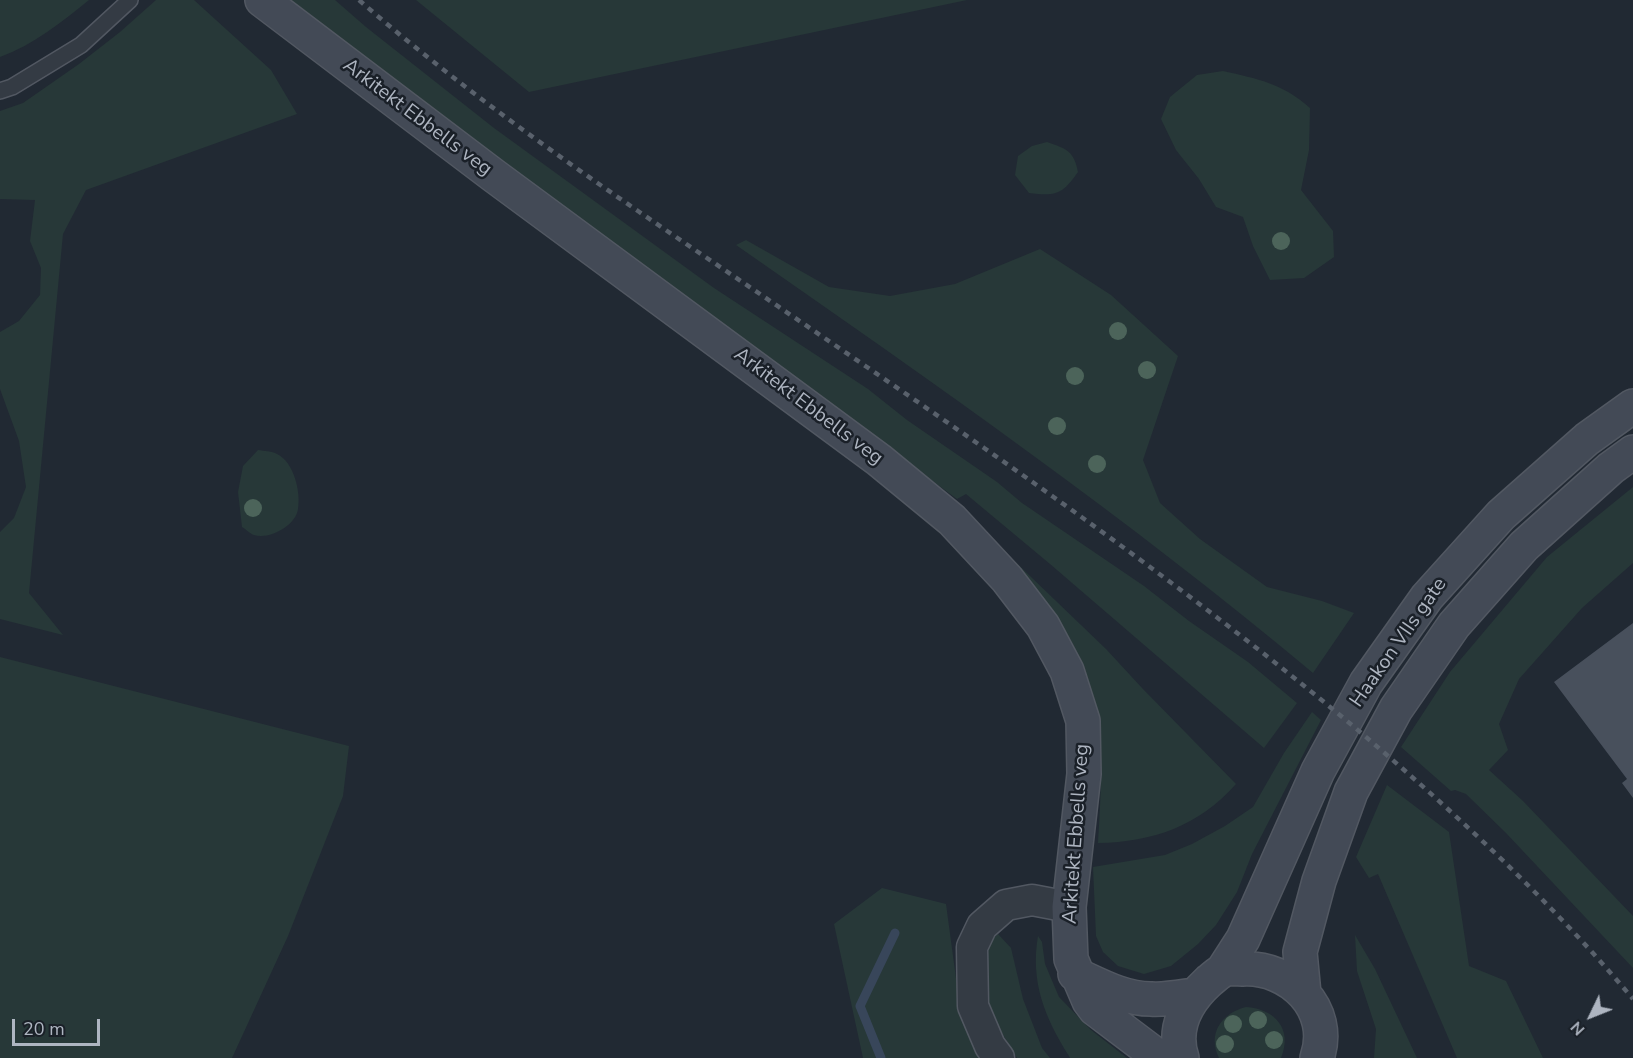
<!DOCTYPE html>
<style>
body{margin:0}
#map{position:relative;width:1633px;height:1058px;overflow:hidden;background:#212933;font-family:"Nunito Sans",sans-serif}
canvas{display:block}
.north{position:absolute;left:1561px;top:986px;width:60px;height:60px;-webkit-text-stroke:4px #1a2028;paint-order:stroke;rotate:227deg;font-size:16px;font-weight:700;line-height:24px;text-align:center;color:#aeb5c1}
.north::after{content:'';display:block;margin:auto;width:21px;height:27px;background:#aeb5c1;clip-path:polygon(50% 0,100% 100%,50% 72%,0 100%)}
.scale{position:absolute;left:12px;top:1019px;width:88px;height:27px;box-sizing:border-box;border:3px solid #aeb5c1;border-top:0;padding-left:8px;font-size:18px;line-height:21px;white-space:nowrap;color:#aeb5c1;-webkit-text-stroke:4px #1a2028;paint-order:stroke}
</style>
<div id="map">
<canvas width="1633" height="1058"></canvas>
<div class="north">N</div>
<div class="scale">20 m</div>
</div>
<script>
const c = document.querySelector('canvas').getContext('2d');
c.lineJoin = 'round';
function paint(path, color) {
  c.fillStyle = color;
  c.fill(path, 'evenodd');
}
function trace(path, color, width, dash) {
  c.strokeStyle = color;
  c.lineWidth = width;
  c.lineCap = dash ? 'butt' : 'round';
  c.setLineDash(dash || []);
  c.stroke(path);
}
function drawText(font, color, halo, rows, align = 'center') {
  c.font = font + ' "Nunito Sans",sans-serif';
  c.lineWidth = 5;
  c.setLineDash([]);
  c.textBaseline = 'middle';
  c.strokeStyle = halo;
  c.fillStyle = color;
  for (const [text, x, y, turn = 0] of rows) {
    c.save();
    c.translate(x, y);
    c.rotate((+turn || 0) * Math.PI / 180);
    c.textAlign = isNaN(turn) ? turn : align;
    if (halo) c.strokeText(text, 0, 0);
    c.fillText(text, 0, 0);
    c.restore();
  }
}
const green = new Path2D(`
 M0 0H89C62 22 33 45 0 57Z
 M156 0H194L271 70 297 114 86 190 63 234 29 593 63 635 0 619V532L14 518 26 487 19 441 0 389V332L19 321 40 295 41 268 30 241 35 200 0 199V111L23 103 79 64 120 32Z
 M290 0H335L366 27 494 128 714 288 868 389 907 420 997 482 1022 503 1144 586 1189 621 1248 662 1297 703 1264 748 1050 564 966 494 957 499 413 98Z
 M416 0H967L529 92Z
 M1223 71C1258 79 1282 83 1310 108L1309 150 1301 190 1333 231 1334 257 1304 278 1270 280 1253 246 1243 217 1216 207 1199 179 1176 150 1161 119 1170 97 1197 75Z
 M1047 142C1067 149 1074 151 1078 172 1062 195 1056 196 1029 193L1015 175 1018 156 1032 146Z
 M746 240 829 287 890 296 955 284 1040 249 1111 295 1178 356 1143 460 1160 503 1200 539 1267 587 1322 601 1354 613 1313 673C1129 519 933 382 736 245Z
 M258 450C264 451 272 451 277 454 294 462 301 492 298 509 296 525 270 540 254 535 250 534 246 529 242 527L238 492 243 466Z
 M1633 487V563L1582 608 1519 679 1499 724 1508 750 1489 770 1523 801 1633 916V968L1506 833 1466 794 1455 790 1451 791 1401 747 1450 672 1547 557Z
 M1005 552 1106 649 1142 688 1236 784C1199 826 1153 842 1098 843 1102 780 1106 716 1079 657 1062 619 1031 585 1005 552Z
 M0 657 349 746 343 796 288 936 232 1058H0Z
 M1312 712 1321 720 1252 854 1237 892 1216 925 1198 944 1171 966 1144 974 1118 966 1103 952 1096 936 1093 867 1165 855 1192 844 1225 826 1253 807 1284 753Z
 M1387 785 1449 832 1469 966 1506 981 1543 1058H1457L1378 874 1369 878 1356 857Z
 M882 888 946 904 958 993 973 1036 984 1058H863L834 924Z
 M998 934 1011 948 1023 999 1042 1048 1050 1058H1017C1010 1046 1002 1034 996 1022 984 997 975 953 998 934Z
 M1355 935 1375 969 1417 1058H1374L1376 1029 1357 971Z
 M1038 936 1042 942 1045 964 1059 997 1091 1030 1127 1058H1070L1069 1056C1045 1018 1030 982 1038 936Z
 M1246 1007C1275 1009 1293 1029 1281 1058H1219C1207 1033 1222 1013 1246 1007Z`);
const stream = new Path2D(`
 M881 1058 860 1006 895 933`);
const building = new Path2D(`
 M1633 623V798L1622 783 1627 779 1554 682Z`);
const lane = new Path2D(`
 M0 91 12 87 81 45 130 0`);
const street = new Path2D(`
 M999 1058 990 1046 973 1006 972 947 982 926 1006 905 1032 900 1069 907`);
const secondary = new Path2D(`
 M262 0 493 175 879 460 952 520 1007 579 1043 626 1067 671 1083 721 1084 774 1069 907 1071 959 1089 1001 1095 1009 1160 1058
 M1223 970 1243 939 1318 771 1366 683 1427 597 1501 515 1587 439 1633 406
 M1075 974C1099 985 1124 999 1151 999 1165 1000 1180 997 1194 995
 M1304 994 1300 952 1319 881 1351 792 1396 709 1454 625 1524 546 1611 468 1633 452
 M1182 1058C1172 1028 1187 1001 1209 981 1213 978 1219 972 1224 970 1229 968 1237 969 1242 969 1290 966 1334 1009 1317 1058`);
const rail = new Path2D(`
 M359 0C484 109 623 201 760 294 962 432 1165 569 1353 726 1452 810 1549 899 1633 999`);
const trees = [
 [1281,241],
 [1118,331],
 [1147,370],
 [1075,376],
 [1057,426],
 [1097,464],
 [253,508],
 [1258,1020],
 [1233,1024],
 [1274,1040],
 [1225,1044]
];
const streetNames = [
 ["Arkitekt Ebbells veg",417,118,37],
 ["Arkitekt Ebbells veg",808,407,37],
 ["Haakon VIIs gate",1399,643,-55],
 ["Arkitekt Ebbells veg",1077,834,-86]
];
paint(green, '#273838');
trace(stream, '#38465a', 9);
paint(building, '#48505c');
trace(lane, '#525862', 18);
trace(street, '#525862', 33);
trace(secondary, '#525862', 36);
trace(lane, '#343b44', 15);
trace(street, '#343b44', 30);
trace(secondary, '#434a56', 33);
trace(rail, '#59616c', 4.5, [6, 6]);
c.fillStyle = '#4c645a';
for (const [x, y] of trees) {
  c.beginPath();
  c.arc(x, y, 9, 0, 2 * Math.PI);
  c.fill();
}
drawText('20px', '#aeb5c1', '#1a2028', streetNames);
</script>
